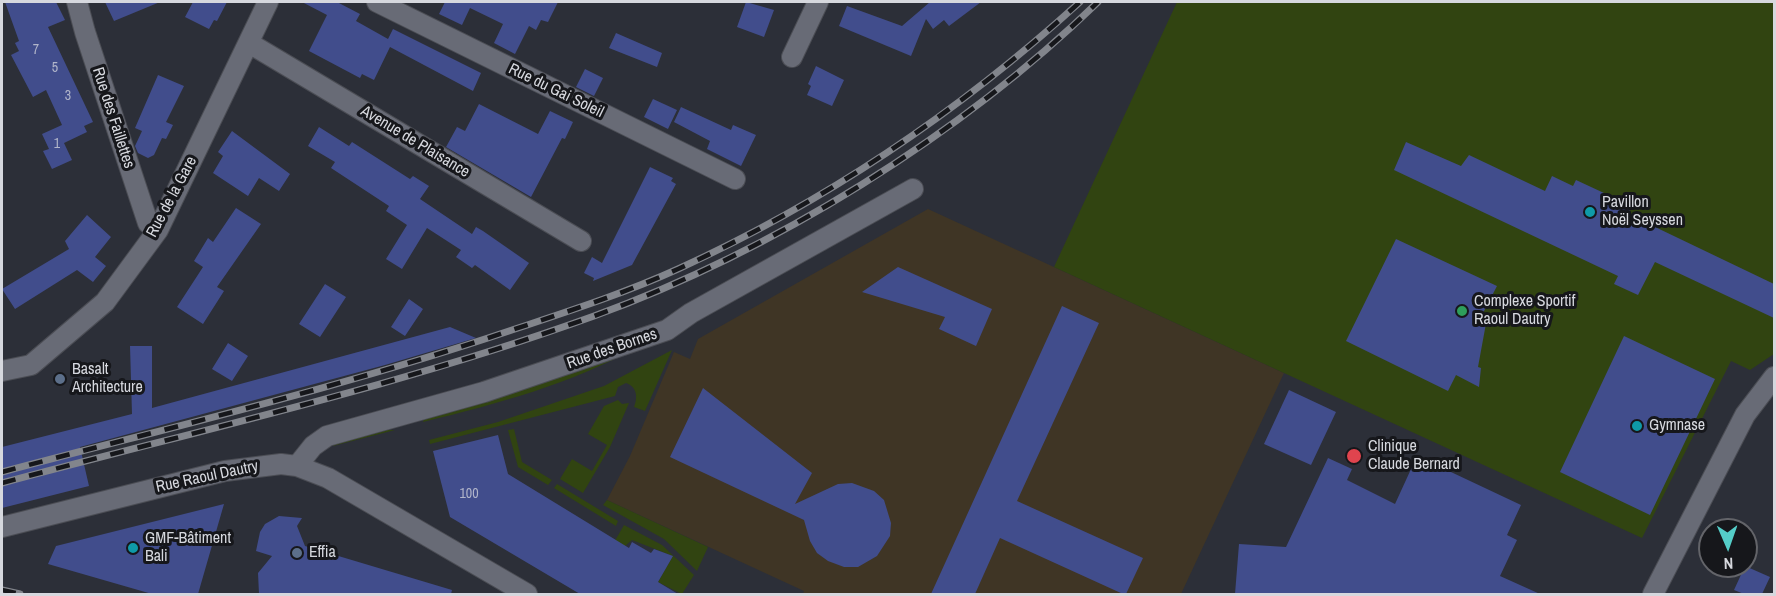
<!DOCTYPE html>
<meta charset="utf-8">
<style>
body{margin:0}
#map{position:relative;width:1776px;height:596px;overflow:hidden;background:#2c2f38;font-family:"Archivo Narrow",sans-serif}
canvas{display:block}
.frame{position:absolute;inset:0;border:3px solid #d6d8de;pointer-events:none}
.north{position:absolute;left:1698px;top:518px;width:60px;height:60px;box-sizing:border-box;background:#16171b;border:2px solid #636469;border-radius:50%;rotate:178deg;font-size:16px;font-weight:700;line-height:24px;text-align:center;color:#d6d8de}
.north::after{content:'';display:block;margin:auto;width:21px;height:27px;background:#54cdc8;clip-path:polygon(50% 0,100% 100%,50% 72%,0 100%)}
</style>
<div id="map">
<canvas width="1776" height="596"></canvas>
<div class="frame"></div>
<div class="north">N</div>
</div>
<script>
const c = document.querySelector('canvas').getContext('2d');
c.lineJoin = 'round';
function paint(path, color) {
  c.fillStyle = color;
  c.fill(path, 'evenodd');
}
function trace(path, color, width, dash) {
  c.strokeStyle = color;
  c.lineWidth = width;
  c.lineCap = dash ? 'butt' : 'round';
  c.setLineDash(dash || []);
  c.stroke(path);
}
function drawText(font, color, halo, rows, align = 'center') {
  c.font = font + ' "Archivo Narrow",sans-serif';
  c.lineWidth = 6;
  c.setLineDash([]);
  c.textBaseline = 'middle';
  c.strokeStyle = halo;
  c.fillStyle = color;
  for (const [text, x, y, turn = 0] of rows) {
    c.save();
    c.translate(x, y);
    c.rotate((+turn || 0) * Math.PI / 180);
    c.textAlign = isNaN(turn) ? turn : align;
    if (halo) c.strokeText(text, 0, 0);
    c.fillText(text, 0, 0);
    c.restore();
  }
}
const commercial = new Path2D(`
 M928 209 1284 373 1181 594H803L804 591 607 500 630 456 674 352 690 359 698 339Z`);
const green = new Path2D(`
 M1177 2H1774V354L1750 370 1731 361 1642 538 1054 267Z
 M638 347C571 384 497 404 423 422L424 418Z
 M672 350 645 411 634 407C638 397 637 387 626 383L618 387 615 396 430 444 429 440 498 422 604 386Z
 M618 400 622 404 629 403 610 447 583 493 560 479 572 459 592 471 607 445 588 434 604 406Z
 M514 429 522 462 552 480 548 485 518 467 508 430Z
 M387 430H395L333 446 335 444Z
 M557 484 618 521 616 526 554 488Z
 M607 500 708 547 697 571 664 539 603 505Z
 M624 525 662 545 694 575 682 594 658 582 673 556 632 540 617 553 609 551Z`);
const building = new Path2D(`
 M5 2H56L65 20 48 27 93 122 84 126 87 132 64 143 72 160 52 169 43 151 49 149 42 134 62 125 46 90 33 97 11 55 19 51 15 43 19 41Z
 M105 2H160L114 21Z
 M193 2H227L217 21 214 20 209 29 185 17Z
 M302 2H337L360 14 356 21 388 39 393 29 481 73 473 91 390 47 374 80 362 74 360 78 309 51 327 15Z
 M445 2H558L548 22 541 20 536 30 529 26 515 54 494 43 503 24 470 8 462 25 439 14Z
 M746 2 774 10 764 37 737 27Z
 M930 2H981L949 26 944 20 933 29 926 19 911 56 839 26 847 6 902 26Z
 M616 33 662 53 657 67 609 48Z
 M816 66 844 80 832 106 807 95 811 86 808 84Z
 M585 69 603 78 594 96 576 87Z
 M158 75 184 86 166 122 173 125 166 139 162 138 154 155 148 158 138 153 135 146 142 131 135 128Z
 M653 99 677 110 668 129 644 117Z
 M479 104 538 134 550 111 573 122 565 139 562 138 531 197 446 147 457 127 465 131Z
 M681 107 731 130 733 125 756 135 741 166 707 149 710 141 674 122Z
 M319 127 349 146 352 142 410 179 413 176 429 186 420 199 472 234 476 227 483 231 529 263 510 290 475 265 472 268 456 257 461 250 427 228 402 269 386 259 407 225 386 211 389 206 331 168 335 162 308 146Z
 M232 131 290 174 279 191 259 178 248 196 213 173 223 156 218 152Z
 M1406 142 1461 166 1469 155 1545 191 1552 176 1573 186 1576 180 1632 206 1628 214 1774 284V318L1655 262 1638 295 1627 290 1614 284 1618 276 1394 170Z
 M650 167 673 178 671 181 676 184 632 265 593 281 594 278 584 273 592 257 602 263Z
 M236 208 261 224 217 287 224 291 203 324 177 307 203 267 194 261 208 238 213 242Z
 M87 215 111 237 95 257 106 266 93 282 77 270 15 309 2 289 69 249 65 241Z
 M1396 239 1497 286 1482 315 1487 318 1478 367 1481 368 1479 387 1456 375 1448 391 1346 341Z
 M898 267 992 309 976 346 939 329 945 317 862 292Z
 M325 284 346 297 320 337 299 324Z
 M409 299 423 309 405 336 391 327Z
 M1062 306 1099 323 1017 501 1143 558 1126 594H1123L1000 538 975 594H931Z
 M450 327 476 338 385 365 80 447 89 486 2 508V447L132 414 130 346H152V408Z
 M1624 336 1715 379 1650 515 1560 472Z
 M228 343 248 356 232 381 212 369Z
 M703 388 812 473 795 504 838 484 852 483 874 491 884 500 891 523 890 536 877 556 858 567H844L828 561 817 553 810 541 804 520 670 457Z
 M1289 390 1336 412 1311 465 1264 444Z
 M498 435 508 474 629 548 632 542 651 553 654 549 673 556 658 582 678 594H580L450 517 433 451Z
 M1417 456 1521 505 1507 535 1517 540 1500 576 1540 594H1235L1239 544 1286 547 1328 458 1352 469 1347 480 1395 504Z
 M224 504 198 594H152L48 564 56 546Z
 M279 516 302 518 297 526 305 546 452 590 451 594H259L258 573 272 556 256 551 260 532 265 524Z
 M1745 566 1770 577 1762 594H1744L1734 590Z`);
const street = new Path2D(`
 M77 2 85 32 148 223 158 230
 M377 2 735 179
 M249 43 581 241
 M792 57 818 2
 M2 371 31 365 105 302 158 230 268 2
 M297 466 313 446 327 436 484 392 667 330 691 313 913 189
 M2 527 225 471 281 464 297 466 328 478 527 594
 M1653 594 1745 415 1774 377`);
const rail = new Path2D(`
 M2 472C171 427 343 387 509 331 566 312 623 294 678 269 825 202 961 110 1080 2
 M2 483C199 430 401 386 594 316 773 251 961 135 1098 2
 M2 590 20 594`);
const markers = [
 [1590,212,6,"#0f9aa8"],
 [1462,311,6,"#2e9e5b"],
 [60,379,6,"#5c6f8a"],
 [1637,426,6,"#0f9aa8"],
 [1354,456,8,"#e0444e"],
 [133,548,6,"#0f9aa8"],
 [297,553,6,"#5c6f8a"]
];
const numberNames = [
 ["7",36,50],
 ["5",55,68],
 ["3",68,96],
 ["1",57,144],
 ["100",469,494]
];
const streetNames = [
 ["Rue du Gai Soleil",556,91,26],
 ["Rue des Faillettes",113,118,72],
 ["Avenue de Plaisance",415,142,31],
 ["Rue de la Gare",172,197,-62],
 ["Rue des Bornes",612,349,-19],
 ["Rue Raoul Dautry",207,477,-12]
];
const poiNames = [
 ["Pavillon",1602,203],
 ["Noël Seyssen",1602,221],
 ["Complexe Sportif",1474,302],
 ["Raoul Dautry",1474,320],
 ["Basalt",72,370],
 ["Architecture",72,388],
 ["Gymnase",1649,426],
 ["Clinique",1368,447],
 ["Claude Bernard",1368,465],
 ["GMF-Bâtiment",145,539],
 ["Bali",145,557],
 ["Effia",309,553]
];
paint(commercial, '#3f3525');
paint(green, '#314411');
paint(building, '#414d8c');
trace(street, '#4b4d54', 22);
trace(street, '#686b76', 20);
trace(rail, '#82858c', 7);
trace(rail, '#16171b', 4.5, [14]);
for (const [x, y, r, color] of markers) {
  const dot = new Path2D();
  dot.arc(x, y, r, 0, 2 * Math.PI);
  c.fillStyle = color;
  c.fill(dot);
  trace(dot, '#16171b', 2);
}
drawText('14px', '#b1b5ca', null, numberNames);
drawText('16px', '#d6d8de', '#16171b', streetNames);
drawText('16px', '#d6d8de', '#16171b', poiNames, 'left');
</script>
